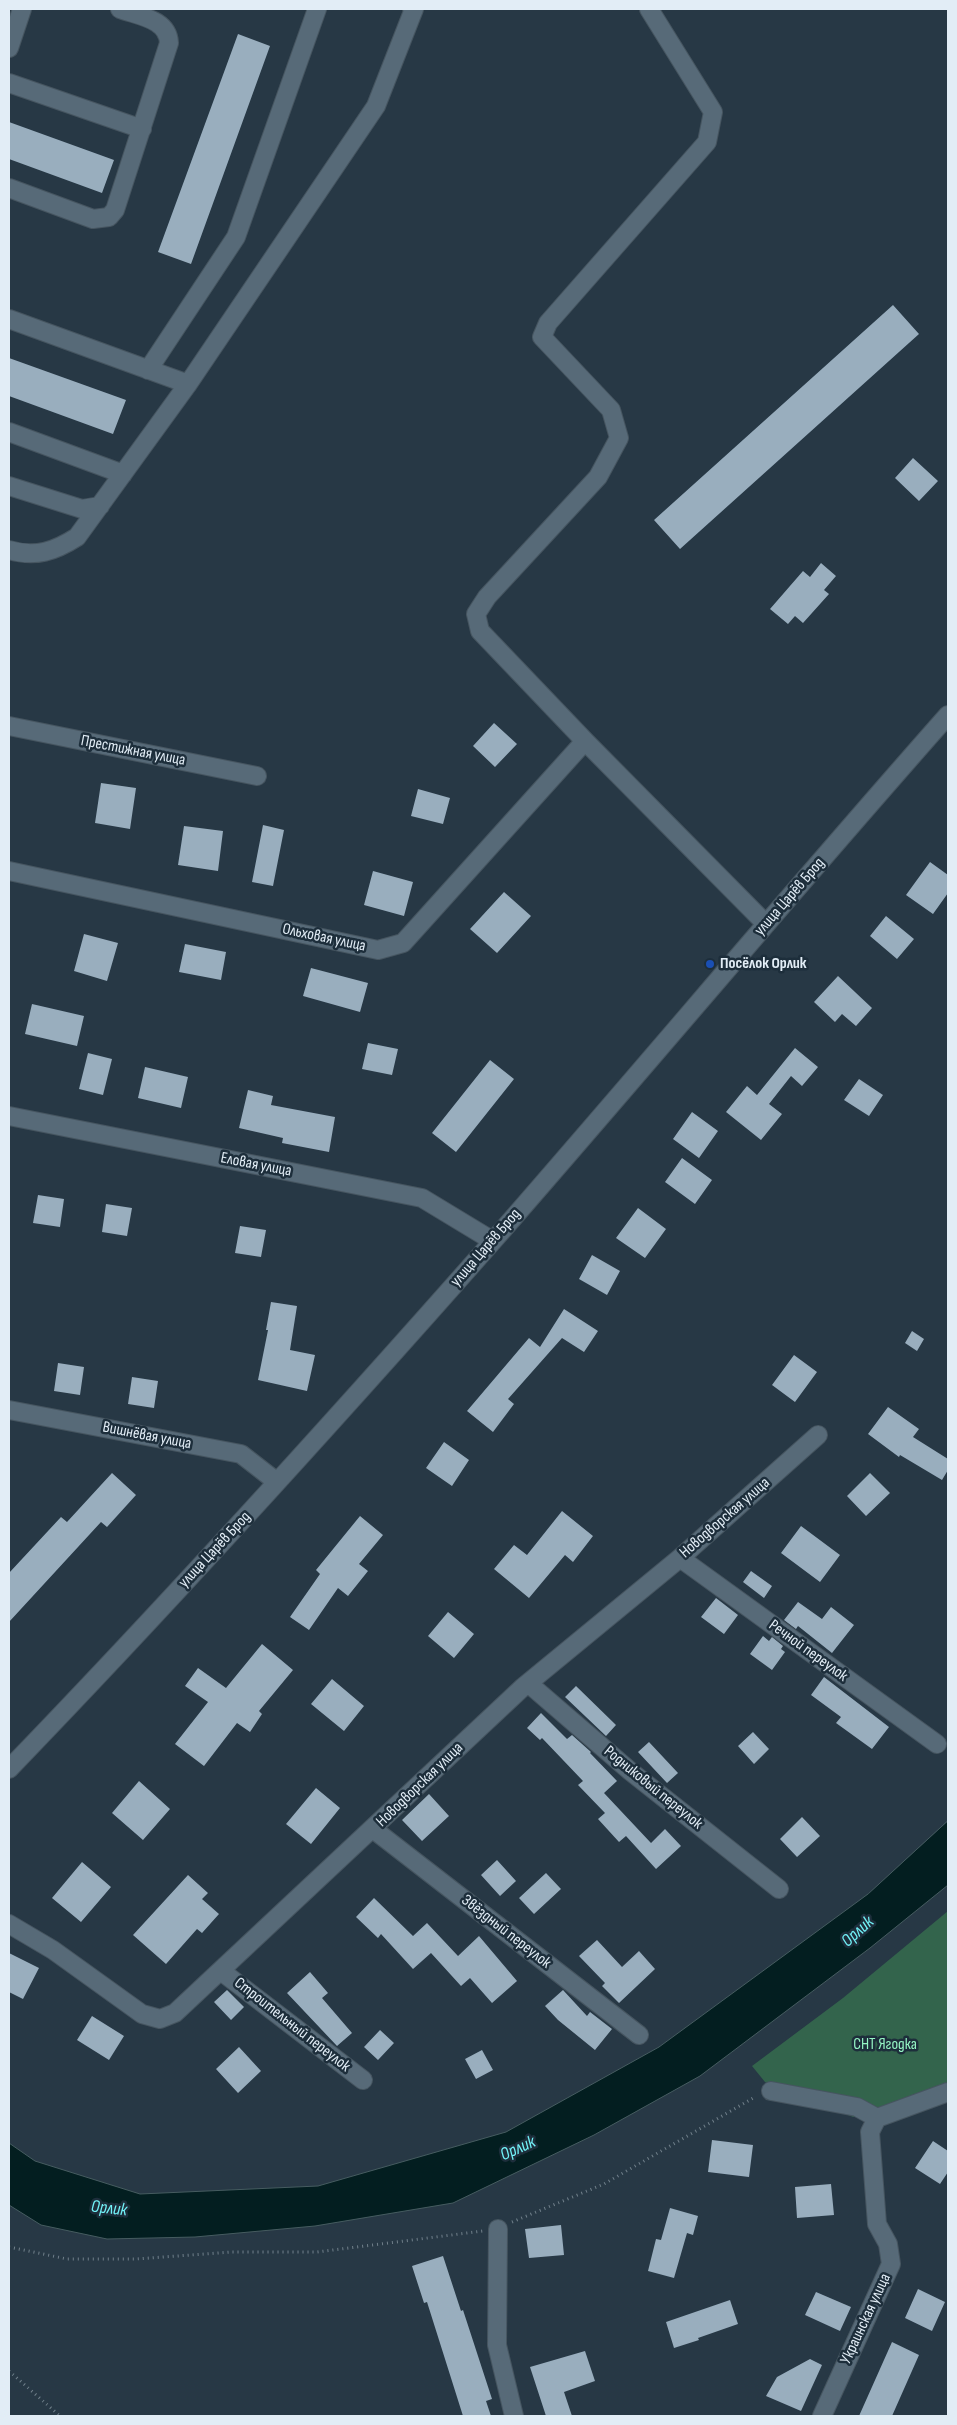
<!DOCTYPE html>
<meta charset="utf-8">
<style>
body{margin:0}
#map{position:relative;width:957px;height:2425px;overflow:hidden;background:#273845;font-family:"Sofia Sans Condensed",sans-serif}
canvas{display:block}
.frame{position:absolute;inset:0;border:10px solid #e2edf6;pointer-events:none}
</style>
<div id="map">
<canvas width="957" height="2425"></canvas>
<div class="frame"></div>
</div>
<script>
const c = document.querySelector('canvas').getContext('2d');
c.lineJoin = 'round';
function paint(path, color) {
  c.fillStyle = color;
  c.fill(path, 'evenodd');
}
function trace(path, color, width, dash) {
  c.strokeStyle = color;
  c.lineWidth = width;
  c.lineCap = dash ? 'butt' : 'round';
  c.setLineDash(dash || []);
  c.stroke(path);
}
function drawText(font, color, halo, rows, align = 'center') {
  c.font = font + ' "Sofia Sans Condensed",sans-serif';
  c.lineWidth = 5;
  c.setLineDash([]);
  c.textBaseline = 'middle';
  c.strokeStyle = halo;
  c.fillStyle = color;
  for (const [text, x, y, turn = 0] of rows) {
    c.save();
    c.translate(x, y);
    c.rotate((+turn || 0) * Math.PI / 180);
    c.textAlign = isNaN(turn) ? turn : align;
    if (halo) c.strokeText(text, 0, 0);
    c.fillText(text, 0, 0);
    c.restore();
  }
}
const green = new Path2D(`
 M948 1911V2096L853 2117 765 2082 752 2066 843 1998Z`);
const water = new Path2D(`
 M948 1821V1885L870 1948 700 2076 594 2135 453 2203 315 2226 195 2237 107 2239 41 2225 9 2205V2143L35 2161 140 2194 318 2186 506 2132 659 2047 868 1894Z`);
const building = new Path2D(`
 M238 34 270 46 191 264 158 252Z
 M9 122 114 160 102 193 9 159Z
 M893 305 919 334 680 549 654 520Z
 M9 358 126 400 113 434 9 396Z
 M913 458 938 481 919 501 895 478Z
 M821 563 836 576 824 590 829 594 803 623 795 616 788 624 770 609 803 571 810 577Z
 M494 723 517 744 495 767 473 746Z
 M101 783 136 788 130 829 95 823Z
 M418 789 450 798 443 824 411 816Z
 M263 825 284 830 273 886 252 882Z
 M184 826 223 831 218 871 178 865Z
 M930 862 948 875V893L933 914 906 895Z
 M373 871 413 882 404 916 364 905Z
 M504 892 531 916 497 953 470 929Z
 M886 916 914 939 897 959 870 936Z
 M84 934 118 943 107 981 74 971Z
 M185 944 226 952 221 980 179 972Z
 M311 968 368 983 360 1012 303 996Z
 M838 976 872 1008 856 1026 842 1014 835 1022 814 1002Z
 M32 1004 84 1016 77 1046 25 1034Z
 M368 1043 398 1049 392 1075 362 1069Z
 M795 1048 818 1067 802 1086 791 1076 769 1104 782 1114 761 1140 726 1112 747 1086 757 1095Z
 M88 1053 112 1059 103 1095 79 1089Z
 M490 1060 514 1079 456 1152 432 1133Z
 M145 1067 188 1077 181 1108 138 1098Z
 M859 1079 883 1095 869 1116 844 1100Z
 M248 1090 273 1096 271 1105 335 1117 329 1152 282 1143 283 1138 239 1128Z
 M692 1112 718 1131 699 1158 673 1139Z
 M682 1158 712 1180 695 1204 665 1182Z
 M38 1195 64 1199 60 1227 33 1223Z
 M106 1204 132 1208 127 1236 102 1232Z
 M638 1208 666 1229 645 1258 616 1238Z
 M240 1226 266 1230 261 1257 235 1253Z
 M592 1255 620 1271 607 1295 579 1279Z
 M271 1302 297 1306 290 1350 315 1355 307 1391 258 1380 268 1330H266Z
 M564 1309 598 1331 584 1352 562 1338 508 1399 514 1404 493 1432 467 1411 529 1338 540 1347Z
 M912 1331 924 1339 917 1351 905 1343Z
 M794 1355 817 1372 795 1402 772 1385Z
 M58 1363 84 1367 80 1395 54 1391Z
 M132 1377 158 1381 154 1408 128 1404Z
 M888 1407 919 1429 913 1437 948 1459V1470L942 1480 900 1455 899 1457 868 1434Z
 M444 1442 469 1460 452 1486 426 1468Z
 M112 1473 136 1495 107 1527 101 1522 9 1622V1573L61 1517 67 1522Z
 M870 1473 890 1493 866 1516 847 1496Z
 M562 1511 593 1536 573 1562 565 1555 529 1598 494 1569 514 1545 527 1555Z
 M360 1516 383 1535 359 1564 368 1571 348 1596 338 1588 309 1630 290 1617 320 1574 316 1570Z
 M801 1526 840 1555 820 1582 781 1553Z
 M751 1571 772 1586 764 1598 743 1582Z
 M716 1598 738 1615 724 1634 701 1617Z
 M798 1602 822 1619 831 1607 854 1625 832 1653 798 1626 796 1629 784 1620Z
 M448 1612 474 1634 454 1658 428 1636Z
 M763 1636 769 1641 772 1637 783 1646 781 1649 785 1652 772 1670 750 1654Z
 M262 1644 293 1670 259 1711 262 1714 250 1732 237 1723 204 1766 175 1744 208 1702 185 1686 198 1668 226 1688Z
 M824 1677 889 1727 872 1749 836 1723 841 1717 811 1695Z
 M332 1679 364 1706 344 1731 311 1704Z
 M576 1686 616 1725 606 1736 565 1697Z
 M541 1713 567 1739 572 1735 591 1752 590 1753 617 1781 604 1793 651 1843 665 1829 681 1846 656 1869 626 1836 619 1842 598 1819 605 1813 578 1785 583 1781 542 1738 540 1740 527 1728Z
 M753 1732 769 1749 754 1764 738 1746Z
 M649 1742 678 1773 667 1783 638 1752Z
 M139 1781 170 1809 143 1840 112 1813Z
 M316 1788 340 1808 311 1844 286 1824Z
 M429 1794 449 1816 422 1841 402 1820Z
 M802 1817 820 1836 797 1857 780 1839Z
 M497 1860 516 1881 500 1896 481 1875Z
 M82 1862 111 1887 81 1922 52 1898Z
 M546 1873 561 1889 534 1914 519 1898Z
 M188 1875 208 1893 202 1899 219 1914 202 1933 197 1929 166 1964 133 1935Z
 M374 1898 413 1936 427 1923 458 1956 479 1936 517 1981 492 2003 470 1978 461 1986 431 1953 413 1969 381 1934 378 1938 356 1917Z
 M597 1940 622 1967 639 1951 655 1969 619 2003 602 1986 605 1983 579 1956Z
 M9 1953 39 1968 23 1999 9 1992Z
 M310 1972 328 1993 322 1998 352 2033 337 2046 287 1993Z
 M227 1990 244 2007 231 2020 214 2002Z
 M563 1990 587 2016 590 2012 612 2029 595 2050 558 2020 545 2006Z
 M92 2016 124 2036 109 2060 77 2040Z
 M380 2030 394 2043 378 2060 364 2047Z
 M239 2047 261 2071 238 2093 216 2069Z
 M482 2050 493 2070 476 2079 465 2059Z
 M712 2140 753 2145 749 2177 708 2172Z
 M933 2141 948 2151V2172L940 2184 915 2168Z
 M831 2184 834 2215 797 2218 795 2187Z
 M670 2208 698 2216 693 2235 687 2233 674 2278 648 2271 656 2239 661 2240Z
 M561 2225 564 2255 529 2258 525 2229Z
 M443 2256 461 2311 463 2310 492 2399 486 2401 491 2416H463L427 2302 424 2303 412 2266Z
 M918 2289 945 2302 932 2331 905 2318Z
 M816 2292 851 2307 840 2331 805 2315Z
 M730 2300 738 2324 698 2338 699 2340 674 2348 666 2322Z
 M892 2342 919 2355 892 2416H859Z
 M585 2351 595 2381 564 2392 572 2416H546L530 2367Z
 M810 2359 822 2365 801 2411 766 2396 777 2377Z`);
const path = new Path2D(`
 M512 2222 604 2184 755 2097
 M9 2247 67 2259H136L232 2252H317L483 2231
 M9 2371 60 2416`);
const minor = new Path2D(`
 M649 9 713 112 707 142 548 323 542 337 611 410 619 438 598 477 487 597 476 614 480 631 585 741 766 924
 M9 48 22 9
 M9 83 142 129
 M9 188 93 219 109 217 115 210 169 43C168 19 139 16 120 9
 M9 319 188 384
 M148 370 236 237 317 9
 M9 432 123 474
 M9 486 82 509 100 506
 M9 550C36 558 55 551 77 537L188 384 376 106 414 9H412
 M9 726 257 776
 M9 871 378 950 403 943 585 741
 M9 1116 422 1198 493 1241
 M9 1410 241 1454 277 1482
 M680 1558 937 1744
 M528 1683 630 1771 779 1889
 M9 1769C175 1597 335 1420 493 1241 646 1066 794 889 948 715
 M373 1829 639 2035
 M9 1924 53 1950 142 2014 160 2019 175 2013 522 1688 680 1558 818 1435
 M221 1971 363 2080
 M771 2091 857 2107 877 2118
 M498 2229 497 2345 514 2416
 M822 2416 891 2264 888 2244 877 2224 870 2132 877 2118 948 2092`);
const markers = [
 [710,964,5,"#1a4fb4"]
];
const streetNames = [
 ["Престижная улица",133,751,11],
 ["улица Царёв Брод",790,897,-49],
 ["Ольховая улица",324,938,12],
 ["Еловая улица",256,1165,11],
 ["улица Царёв Брод",486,1248,-49],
 ["Вишнёвая улица",147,1436,11],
 ["Новодворская улица",725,1518,-41],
 ["улица Царёв Брод",215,1550,-47],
 ["Речной переулок",808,1651,36],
 ["Новодворская улица",420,1785,-44],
 ["Родниковый переулок",653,1788,39],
 ["Звёздный переулок",506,1932,38],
 ["Строительный переулок",292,2025,38],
 ["Украинская улица",866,2319,-65]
];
const poiNames = [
 ["Посёлок Орлик",720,964]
];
const parkNames = [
 ["СНТ Ягодка",885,2045]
];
const waterNames = [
 ["Орлик",858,1932,-42],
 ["Орлик",518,2149,-24],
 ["Орлик",109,2209,6]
];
paint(green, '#33644c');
paint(water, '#031e20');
trace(water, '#465c60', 1);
paint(building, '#99aebe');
trace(minor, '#465560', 20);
trace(path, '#71808b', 3, [1, 4]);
trace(minor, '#576a78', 18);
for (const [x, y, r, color] of markers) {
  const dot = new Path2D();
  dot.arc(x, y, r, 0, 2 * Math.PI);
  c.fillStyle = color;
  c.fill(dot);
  trace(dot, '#1d2e3b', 2);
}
drawText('16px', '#e2edf6', '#1d2e3b', streetNames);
drawText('bold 16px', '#e2edf6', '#1d2e3b', poiNames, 'left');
drawText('16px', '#95f5c4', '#1d2e3b', parkNames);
drawText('italic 18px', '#72f3f9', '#1d2e3b', waterNames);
</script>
